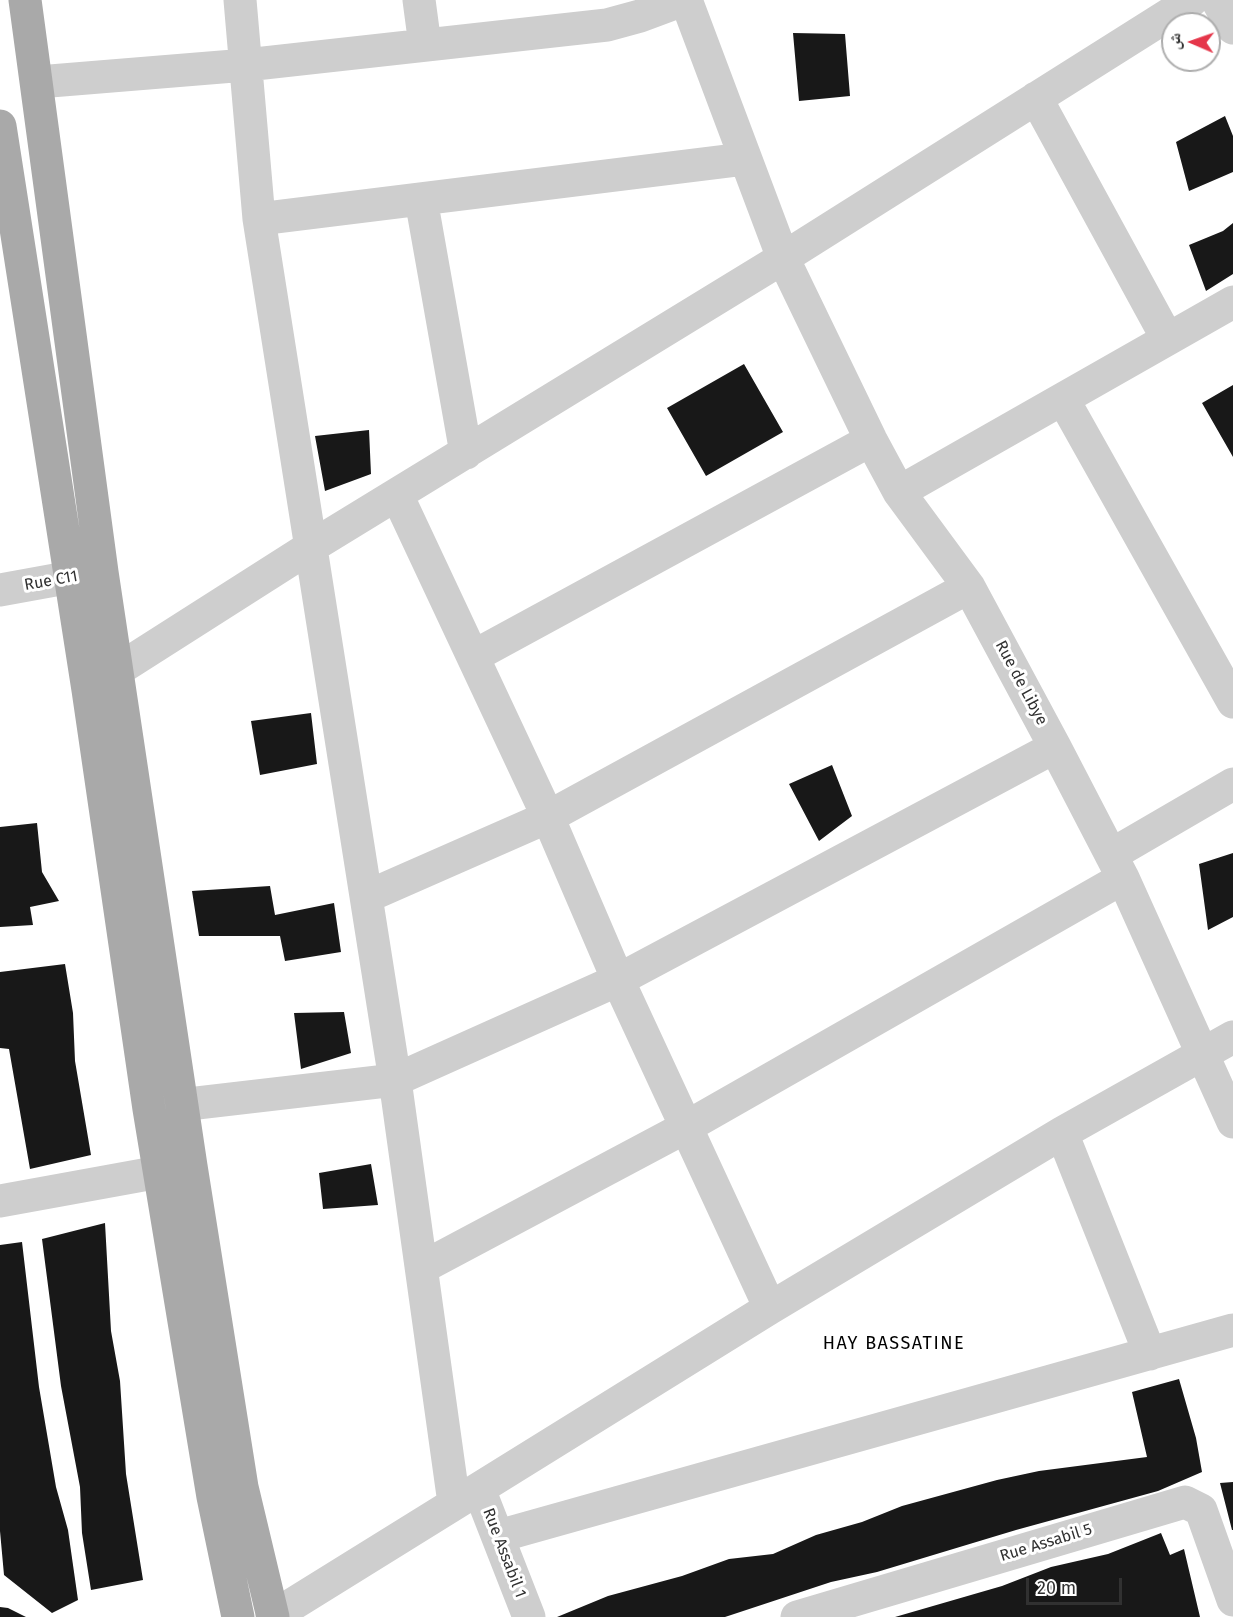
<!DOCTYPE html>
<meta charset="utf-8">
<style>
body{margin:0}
#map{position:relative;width:1233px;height:1617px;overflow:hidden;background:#fff;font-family:"Fira Sans","Noto Naskh Arabic",sans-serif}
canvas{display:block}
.north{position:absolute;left:1161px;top:12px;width:60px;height:60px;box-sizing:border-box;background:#fff;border:2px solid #adadad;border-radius:50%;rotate:272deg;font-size:16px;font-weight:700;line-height:24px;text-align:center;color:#313131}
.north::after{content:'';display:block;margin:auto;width:21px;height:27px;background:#e5364a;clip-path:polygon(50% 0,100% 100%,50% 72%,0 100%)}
.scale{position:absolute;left:1026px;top:1578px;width:96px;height:27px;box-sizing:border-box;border:3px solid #313131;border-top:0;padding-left:8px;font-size:18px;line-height:21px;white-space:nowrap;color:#313131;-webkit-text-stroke:4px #fff;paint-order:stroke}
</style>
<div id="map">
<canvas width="1233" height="1617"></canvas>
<div class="north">ش</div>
<div class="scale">20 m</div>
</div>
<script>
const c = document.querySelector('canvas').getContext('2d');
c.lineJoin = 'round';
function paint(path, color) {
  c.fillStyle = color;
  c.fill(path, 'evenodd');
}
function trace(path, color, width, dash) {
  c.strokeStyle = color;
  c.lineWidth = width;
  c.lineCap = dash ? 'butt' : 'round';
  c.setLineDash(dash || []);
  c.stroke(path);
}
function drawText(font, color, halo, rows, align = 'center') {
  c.font = font + ' "Fira Sans",sans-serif';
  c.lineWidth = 6;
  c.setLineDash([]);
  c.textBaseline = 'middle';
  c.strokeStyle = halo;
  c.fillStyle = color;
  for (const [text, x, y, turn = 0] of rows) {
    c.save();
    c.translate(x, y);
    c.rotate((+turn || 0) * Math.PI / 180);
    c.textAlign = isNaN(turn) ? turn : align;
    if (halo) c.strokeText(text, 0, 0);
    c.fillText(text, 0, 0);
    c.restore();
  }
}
const building = new Path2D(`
 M793 33 845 34 850 96 799 101Z
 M1225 116 1233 136V172L1189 191 1176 142Z
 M1233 223V274L1206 291 1189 245 1223 231Z
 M744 364 783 432 706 476 667 408Z
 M1233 385V457L1202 403Z
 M369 430 371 474 325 491 315 436Z
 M311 713 317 764 260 775 251 721Z
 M832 765 852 816 819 841 789 784Z
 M37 823 42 872 59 901 30 907 33 925 0 927V827Z
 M1233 853V917L1208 930 1199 864Z
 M270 886 275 915 334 903 341 952 285 961 280 936H199L192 891Z
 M65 964 73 1013 75 1061 91 1155 30 1169 9 1049 0 1048V972Z
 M344 1012 351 1053 301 1069 294 1013Z
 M371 1164 378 1205 323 1209 319 1173Z
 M105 1223 111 1331 120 1381 126 1474 143 1580 91 1590 82 1533 80 1487 61 1386 42 1239Z
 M22 1242 39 1387 56 1487 68 1530 78 1600 52 1613 4 1575 0 1531V1245Z
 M1179 1379 1196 1438 1202 1472 1158 1491 1016 1530 877 1572 831 1582 725 1617H557L608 1596 682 1576 729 1559 773 1554 816 1535 862 1522 902 1506 997 1480 1039 1471 1147 1457 1132 1392Z
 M1233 1482V1530H1232L1220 1483Z
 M1161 1533 1170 1555 1184 1549 1200 1617H895L1002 1586 1051 1567 1108 1554Z
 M0 1607 8 1608 26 1617H0Z`);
const minor = new Path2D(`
 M240 0 259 219 395 1080 454 1503
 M419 0 425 45
 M686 0 783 258 871 440 899 492 969 587 1055 747 1123 878 1233 1122
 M1217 0 1233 28
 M38 82 246 65 607 25 640 16 683 0
 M1036 98 1167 338
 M421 199 466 453
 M259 219 744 159
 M1063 399 1233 702
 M899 492 1233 302
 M397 495 548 817 618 980 770 1308
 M0 590 99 572
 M474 656 871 440
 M94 685 309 548 783 258 1192 0
 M1111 855 1233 784
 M366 897 548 817 969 587
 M154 1108 395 1080 618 980 1055 747
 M1062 1133 1150 1354
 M0 1201 187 1167
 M423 1267 688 1126 1123 878
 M479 1489 529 1617
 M499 1536 1233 1330
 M272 1617 770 1308 1062 1133 1233 1037
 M797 1617 1185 1502 1201 1510 1233 1600`);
const major = new Path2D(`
 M25 0 102 572 191 1166 242 1487 273 1617
 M0 126 88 690 149 1109 213 1497 238 1617`);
const streetNames = [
 ["Rue C11",51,581,-10],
 ["Rue de Libye",1021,683,62],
 ["Rue Assabil 5",1046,1543,-17],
 ["Rue Assabil 1",504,1553,69]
];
const neighbourhoodNames = [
 ["HAY BASSATINE",894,1344]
];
paint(building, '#181818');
trace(minor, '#cecece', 33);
trace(major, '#a9a9a9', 33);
drawText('16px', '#313131', '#fff', streetNames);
c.letterSpacing = '1.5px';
drawText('18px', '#000', '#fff', neighbourhoodNames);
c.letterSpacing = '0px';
</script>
